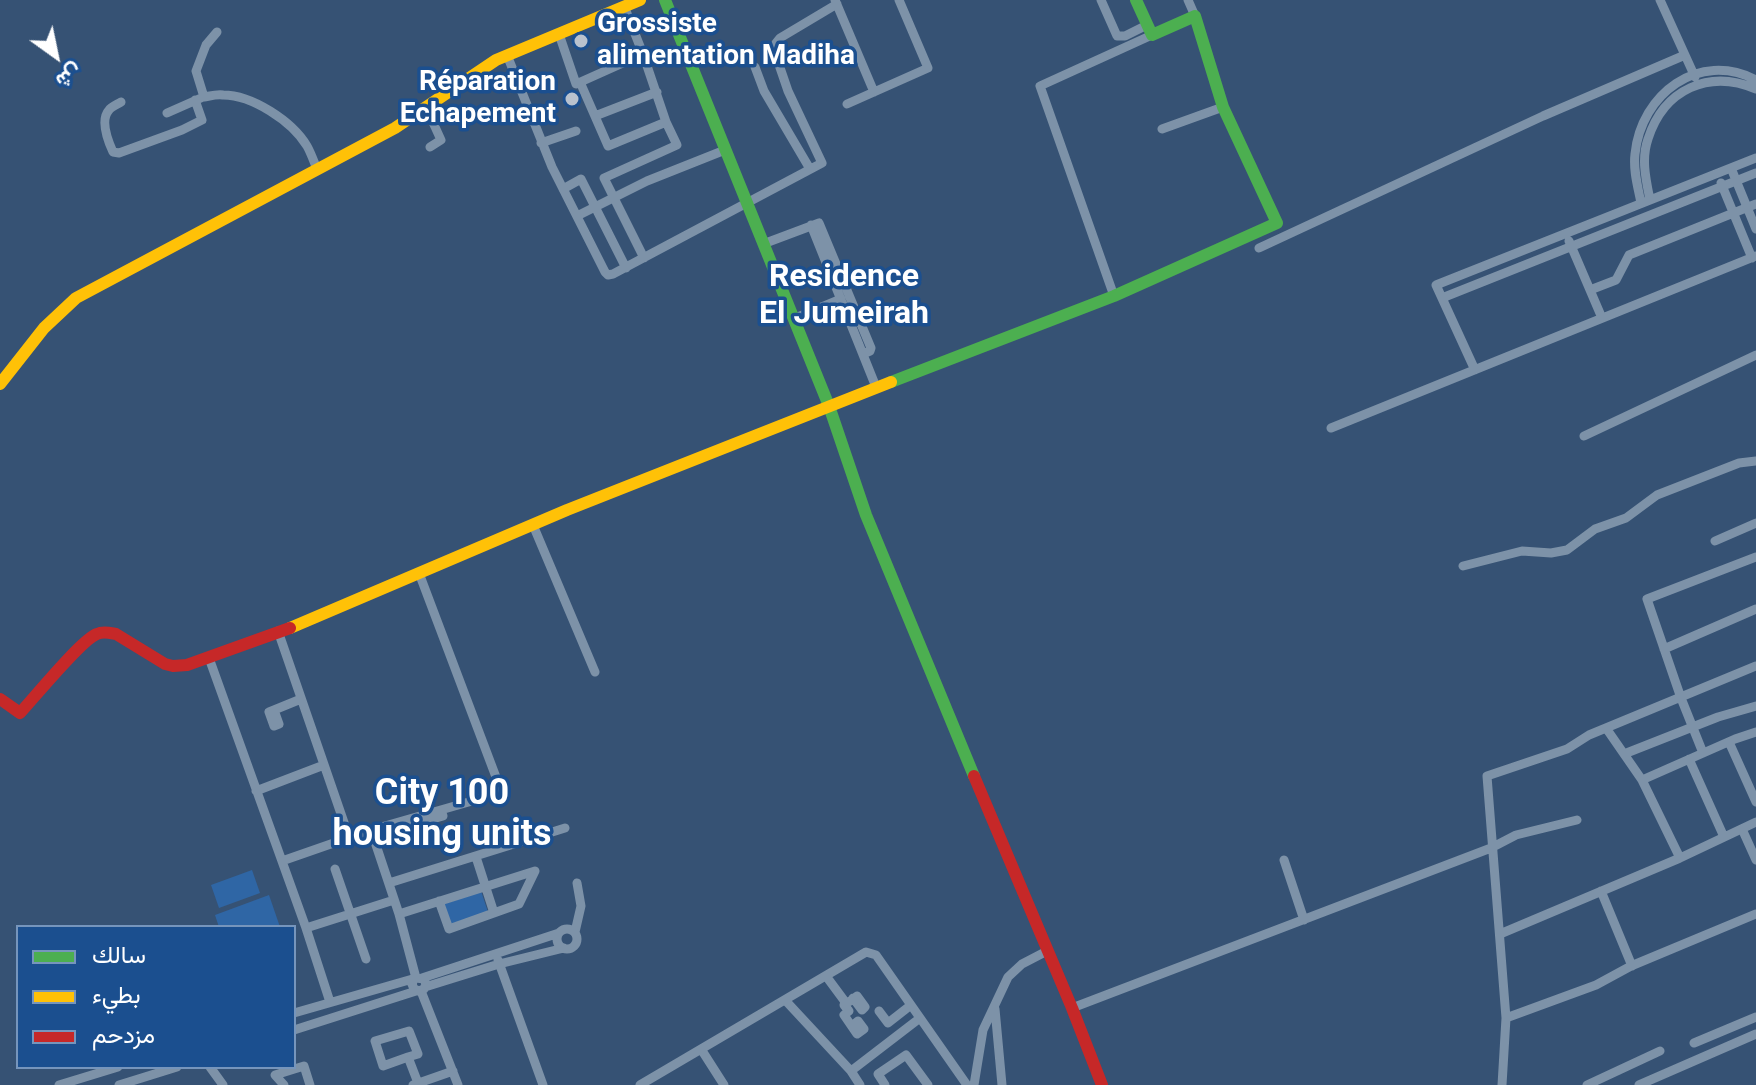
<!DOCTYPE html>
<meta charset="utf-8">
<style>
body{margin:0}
#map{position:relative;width:1756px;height:1085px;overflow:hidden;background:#365274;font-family:Roboto,Vazirmatn,sans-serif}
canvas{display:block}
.legend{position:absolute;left:16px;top:925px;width:280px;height:144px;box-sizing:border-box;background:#1b4f8f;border:2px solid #7695bc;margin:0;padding:10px 14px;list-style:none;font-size:24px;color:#fff}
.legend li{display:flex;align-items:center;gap:16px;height:40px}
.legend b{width:40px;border:2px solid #7695bc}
.north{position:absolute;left:16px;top:16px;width:80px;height:80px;-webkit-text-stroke:6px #1b4f8f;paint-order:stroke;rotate:147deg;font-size:22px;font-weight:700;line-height:32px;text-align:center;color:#fff}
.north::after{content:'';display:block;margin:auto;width:28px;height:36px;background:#fff;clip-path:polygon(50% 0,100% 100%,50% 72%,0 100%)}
</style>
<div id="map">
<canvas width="1756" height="1085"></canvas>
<ul class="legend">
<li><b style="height:10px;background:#4caf50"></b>سالك</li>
<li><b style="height:10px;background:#ffc107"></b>بطيء</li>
<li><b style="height:10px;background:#c62828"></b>مزدحم</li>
</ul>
<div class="north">ش</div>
</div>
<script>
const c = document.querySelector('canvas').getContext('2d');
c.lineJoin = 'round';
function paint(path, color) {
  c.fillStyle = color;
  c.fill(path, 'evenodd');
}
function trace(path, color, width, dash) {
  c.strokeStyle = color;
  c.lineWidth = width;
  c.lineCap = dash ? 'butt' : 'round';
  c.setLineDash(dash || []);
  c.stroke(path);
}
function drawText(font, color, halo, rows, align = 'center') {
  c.font = font + ' Roboto,sans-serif';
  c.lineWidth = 7;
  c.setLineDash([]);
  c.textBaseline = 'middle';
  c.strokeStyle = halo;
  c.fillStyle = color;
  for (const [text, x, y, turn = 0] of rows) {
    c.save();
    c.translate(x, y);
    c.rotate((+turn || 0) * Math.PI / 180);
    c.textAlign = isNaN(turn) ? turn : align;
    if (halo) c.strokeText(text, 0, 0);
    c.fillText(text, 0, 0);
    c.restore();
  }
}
const green = new Path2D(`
 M252 870 260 893 219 908 211 885Z
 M481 891 488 912 451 924 444 904Z
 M269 895 280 927H219L215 915Z`);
const street = new Path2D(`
 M835 0 874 92
 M1101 0 1117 36H1125L1147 25
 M1188 0 1195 16
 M1660 0 1695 77
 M217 32 206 45 196 71 204 97C210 96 217 94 223 95 252 95 292 121 307 146 311 153 314 162 317 169
 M559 34 576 84 643 54
 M507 55 552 167 605 272 608 275 613 274 822 163 788 91 775 53 776 43 780 38 837 4
 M755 67 764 91 810 169
 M580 82 608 146 666 122 643 54 624 6
 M121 102C118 104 111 107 109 110 100 120 108 141 113 152L119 153 182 130 202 120 195 100
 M847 104 928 68 899 0
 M426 107 441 140 430 147
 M167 113 201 98
 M595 116 657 92
 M1162 129 1223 107
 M541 143 576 131
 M1731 168 1756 229
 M1721 183 1752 258
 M563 189 581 179 626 268
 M1650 200C1646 180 1641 159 1648 139 1664 89 1709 69 1756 89
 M1641 203C1638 187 1633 171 1635 154 1641 94 1699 50 1756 80
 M577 216 647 181 725 150
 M811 225 876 387
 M1569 241 1602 318
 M763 244 819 223 871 348 870 351 863 354
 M1259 248 1543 116 1685 55
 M644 258 604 178 677 145 666 122
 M1590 290 1616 280 1629 255 1756 204
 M1114 296 1040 86 1152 35
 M1442 298 1756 173
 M793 319 841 299
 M1475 370 1436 285 1756 158
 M1331 428 1756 256
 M1584 436 1756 355
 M533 525 595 672
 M1715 541 1756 523
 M1463 566 1522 551 1551 553 1567 550 1595 529 1626 518 1657 495 1739 463 1756 461
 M278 631 349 837
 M1664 649 1756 609
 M209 658 306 928 330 1002
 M274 710 279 724 274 726 269 712Z
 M274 710 301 699
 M1606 728 1642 780 1680 858
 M1729 742 1756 802
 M1703 753 1681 698 1647 599 1756 557
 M1624 754 1718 717 1756 706
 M1689 759 1724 837
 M1642 780 1735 739 1756 732
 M256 791 324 765
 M410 819 412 825 443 816 441 810
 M1742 829 1756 860
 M371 830 493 795 495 787 499 785 419 573
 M476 857 494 913
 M1284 860 1304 920
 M282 861 371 830 399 914 416 978
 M335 869 366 959
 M389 883 565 828
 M1601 891 1632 966
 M399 914 535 871 519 904 449 929 439 901
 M306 928 394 900
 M557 939a10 10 0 1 1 20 0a10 10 0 1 1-20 0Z
 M575 932 581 906 577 883
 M1500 934 1680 858 1756 822
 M498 960 543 1085
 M826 976 846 1003
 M422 978 559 933
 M425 987 499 964 564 948
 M421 991 458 1085
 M785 1000 851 1071 860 1085
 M1072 1008 1491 848 1516 835 1577 820
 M995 1009 1002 1085
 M879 1011 888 1023 911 1005
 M294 1013 416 978 424 979 426 984 424 989 419 991 414 989 412 984 414 979
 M1506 1018 1596 985 1631 966 1756 914
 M852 1026 858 1021 864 1029 857 1034 844 1015 849 1011 844 1005C849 1002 853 999 857 996L865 1007 862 1010 853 998
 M294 1030 416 991
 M1694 1043 1756 1017
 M701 1049 724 1085
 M408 1057 383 1066 375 1041 409 1031 418 1054 408 1057 418 1083
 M210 1067 223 1085
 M851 1071 920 1018
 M59 1085 118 1067
 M119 1085 177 1067
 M284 1085 275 1075 304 1066 310 1085
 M413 1085 453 1071
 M640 1085 866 952 876 955 967 1085
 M885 1085 878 1074 906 1055 928 1085
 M974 1085 983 1030 1008 977 1022 964 1047 951
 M1502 1085 1506 1018 1487 776 1567 749 1589 735 1756 666
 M1587 1085 1660 1051
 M1639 1085 1756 1034`);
const fast = new Path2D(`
 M665 0 829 406 866 515 974 776
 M891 382 1114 296 1277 223 1223 107 1195 16 1152 35 1136 0`);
const slow = new Path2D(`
 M0 384 44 328 76 298 395 128 496 60 640 0
 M290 628 567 510 891 382`);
const jam = new Path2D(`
 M0 699 20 713C34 698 82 639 97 634 103 631 110 633 116 634L165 664 173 666 187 665 290 628
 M974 776 1072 1008 1102 1085`);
const markers = [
 [581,41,8,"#b9c2ce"],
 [572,99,8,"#b9c2ce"]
];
const poiNames = [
 ["Grossiste",597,25],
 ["alimentation Madiha",597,57],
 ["Réparation",556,83,"right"],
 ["Echapement",556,115,"right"]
];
const quarterNames = [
 ["Residence",844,278],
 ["El Jumeirah",844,315]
];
const districtNames = [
 ["City 100",442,795],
 ["housing units",442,836]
];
paint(green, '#2f66a5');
trace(street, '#7d92a8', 9);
trace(fast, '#4caf50', 12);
trace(slow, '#ffc107', 12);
trace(jam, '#c62828', 12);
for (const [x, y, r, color] of markers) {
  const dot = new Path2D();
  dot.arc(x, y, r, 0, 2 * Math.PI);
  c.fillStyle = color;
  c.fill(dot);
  trace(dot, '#1b4f8f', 3);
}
drawText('bold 28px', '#fff', '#1b4f8f', poiNames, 'left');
drawText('bold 32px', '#fff', '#1b4f8f', quarterNames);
drawText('bold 36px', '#fff', '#1b4f8f', districtNames);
</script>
